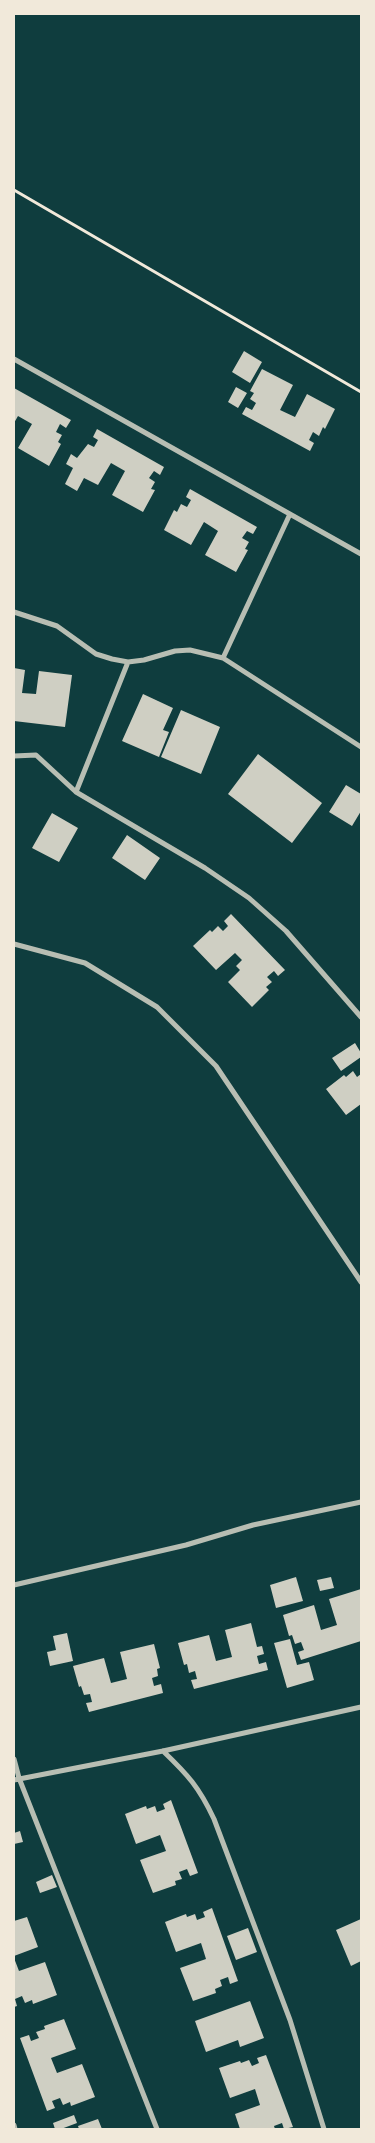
<!DOCTYPE html>
<style>
body{margin:0}
#map{position:relative;width:375px;height:2143px;overflow:hidden;background:#0f3d3e;font-family:Manrope,sans-serif}
canvas{display:block}
.frame{position:absolute;inset:0;border:15px solid #f1e9da;pointer-events:none}
</style>
<div id="map">
<canvas width="375" height="2143"></canvas>
<div class="frame"></div>
</div>
<script>
const c = document.querySelector('canvas').getContext('2d');
c.lineJoin = 'round';
function paint(path, color) {
  c.fillStyle = color;
  c.fill(path, 'evenodd');
}
function trace(path, color, width, dash) {
  c.strokeStyle = color;
  c.lineWidth = width;
  c.lineCap = dash ? 'butt' : 'round';
  c.setLineDash(dash || []);
  c.stroke(path);
}
const building = new Path2D(`
 M244 351 262 362 250 383 232 372Z
 M262 369 293 385 280 410 295 417 307 394 335 409 325 429 323 427 319 436 313 432 309 440 314 443 310 451 242 414 246 407 252 410 256 403 250 399 254 393 250 391Z
 M236 387 247 393 238 408 228 402Z
 M14 388 71 420 66 428 60 424 56 432 62 435 58 442 61 444 49 466 18 448 32 424 18 416 14 423Z
 M97 429 164 467 160 475 154 471 149 478 155 482 151 489 155 490 143 512 112 495 125 471 111 463 98 485 84 478 77 491 65 484 73 468 66 464 71 454 77 458 88 444 94 447 98 440 93 437Z
 M190 489 257 527 253 534 247 531 242 538 249 542 245 549 248 550 236 572 205 555 218 531 204 522 191 545 164 530 174 510 177 512 181 504 187 507 191 500 186 497Z
 M14 668 25 670 22 693 36 694 39 671 72 675 65 727 14 721Z
 M143 694 173 708 163 730 169 732 159 757 122 741Z
 M181 710 220 727 201 774 161 757Z
 M258 754 322 803 292 843 228 794Z
 M346 785 361 794V811L352 826 329 812Z
 M52 813 78 828 59 862 32 848Z
 M127 835 160 858 145 880 112 858Z
 M231 914 285 970 278 976 274 971 267 977 272 982 266 987 269 990 252 1007 228 982 240 970 236 966 242 960 235 953 216 970 193 946 210 930 212 932 218 926 223 931 228 926 224 921Z
 M355 1043 361 1053V1057L341 1071 332 1058Z
 M353 1071 357 1077 361 1074V1104L346 1115 326 1089 344 1075 346 1077Z
 M296 1577 303 1601 276 1608 270 1585Z
 M331 1577 334 1588 320 1591 317 1580Z
 M361 1589V1641L301 1660 298 1652 304 1650 301 1642 295 1644 292 1635 289 1636 283 1615 314 1605 321 1630 337 1625 329 1599Z
 M251 1623 257 1647 262 1646 264 1654 257 1656 259 1664 266 1662 268 1670 194 1689 191 1680 197 1679 195 1671 189 1673 187 1664 184 1665 178 1643 209 1635 216 1661 232 1657 225 1630Z
 M67 1633 73 1661 50 1666 47 1652 56 1650 53 1636Z
 M290 1639 297 1665 309 1662 314 1680 287 1688 274 1643Z
 M154 1644 160 1668 157 1669 158 1676 152 1678 154 1686 161 1684 163 1693 89 1712 86 1703 92 1702 90 1694 84 1695 81 1686 79 1687 73 1666 104 1658 111 1683 127 1679 120 1652Z
 M171 1800 198 1873 190 1876 187 1869 179 1872 182 1879 175 1881 176 1885 153 1893 140 1860 166 1851 160 1835 136 1844 125 1814 146 1806 147 1809 155 1806 157 1812 165 1809 163 1804Z
 M20 1831 23 1842 14 1844V1833Z
 M52 1875 57 1887 40 1893 36 1882Z
 M212 1908 238 1981 230 1984 228 1977 220 1980 222 1986 215 1989 216 1993 193 2001 180 1968 206 1959 201 1943 176 1952 165 1922 186 1914 187 1917 195 1914 197 1920 205 1917 203 1912Z
 M27 1917 38 1947 14 1956V1921Z
 M361 1919V1961L351 1966 336 1930Z
 M248 1928 257 1952 236 1960 227 1936Z
 M14 1958 19 1971 45 1962 57 1995 33 2004 32 2000 25 2003 22 1996 15 1999 17 2006 14 2007Z
 M250 2001 264 2038 240 2047 238 2040 206 2052 195 2021Z
 M64 2019 76 2049 51 2058 57 2073 82 2064 95 2097 71 2106 70 2102 63 2105 60 2098 52 2101 55 2108 47 2111 20 2038 29 2035 31 2041 39 2038 36 2032 45 2029 44 2026Z
 M266 2055 293 2127 284 2129 282 2123 274 2126 275 2129H240L235 2114 260 2105 255 2089 230 2098 219 2068 240 2061 241 2063 249 2060 252 2066 259 2063 257 2058Z
 M74 2115 77 2123 61 2129H55L53 2123Z
 M98 2119 102 2129H79L78 2126Z`);
const path = new Path2D(`
 M14 190 361 392`);
const minor = new Path2D(`
 M14 359 361 554
 M14 612 57 626 96 654 112 659 128 662 144 660 175 651 190 650 223 658 361 747
 M223 658 290 514
 M14 756 36 755 76 792 205 868 249 898 286 931 361 1017
 M76 792 128 662
 M14 944 85 963 157 1007 216 1066 361 1282
 M14 1585 186 1545 253 1525 361 1502
 M163 1751C188 1775 199 1787 214 1819L290 2020 324 2129
 M14 1759 19 1778 157 2129
 M14 1780 163 1751 361 1707
 M14 2125 15 2129`);
paint(building, '#cfcfc3');
trace(path, '#f1e9da', 3);
trace(minor, '#b8beb3', 5);
</script>
